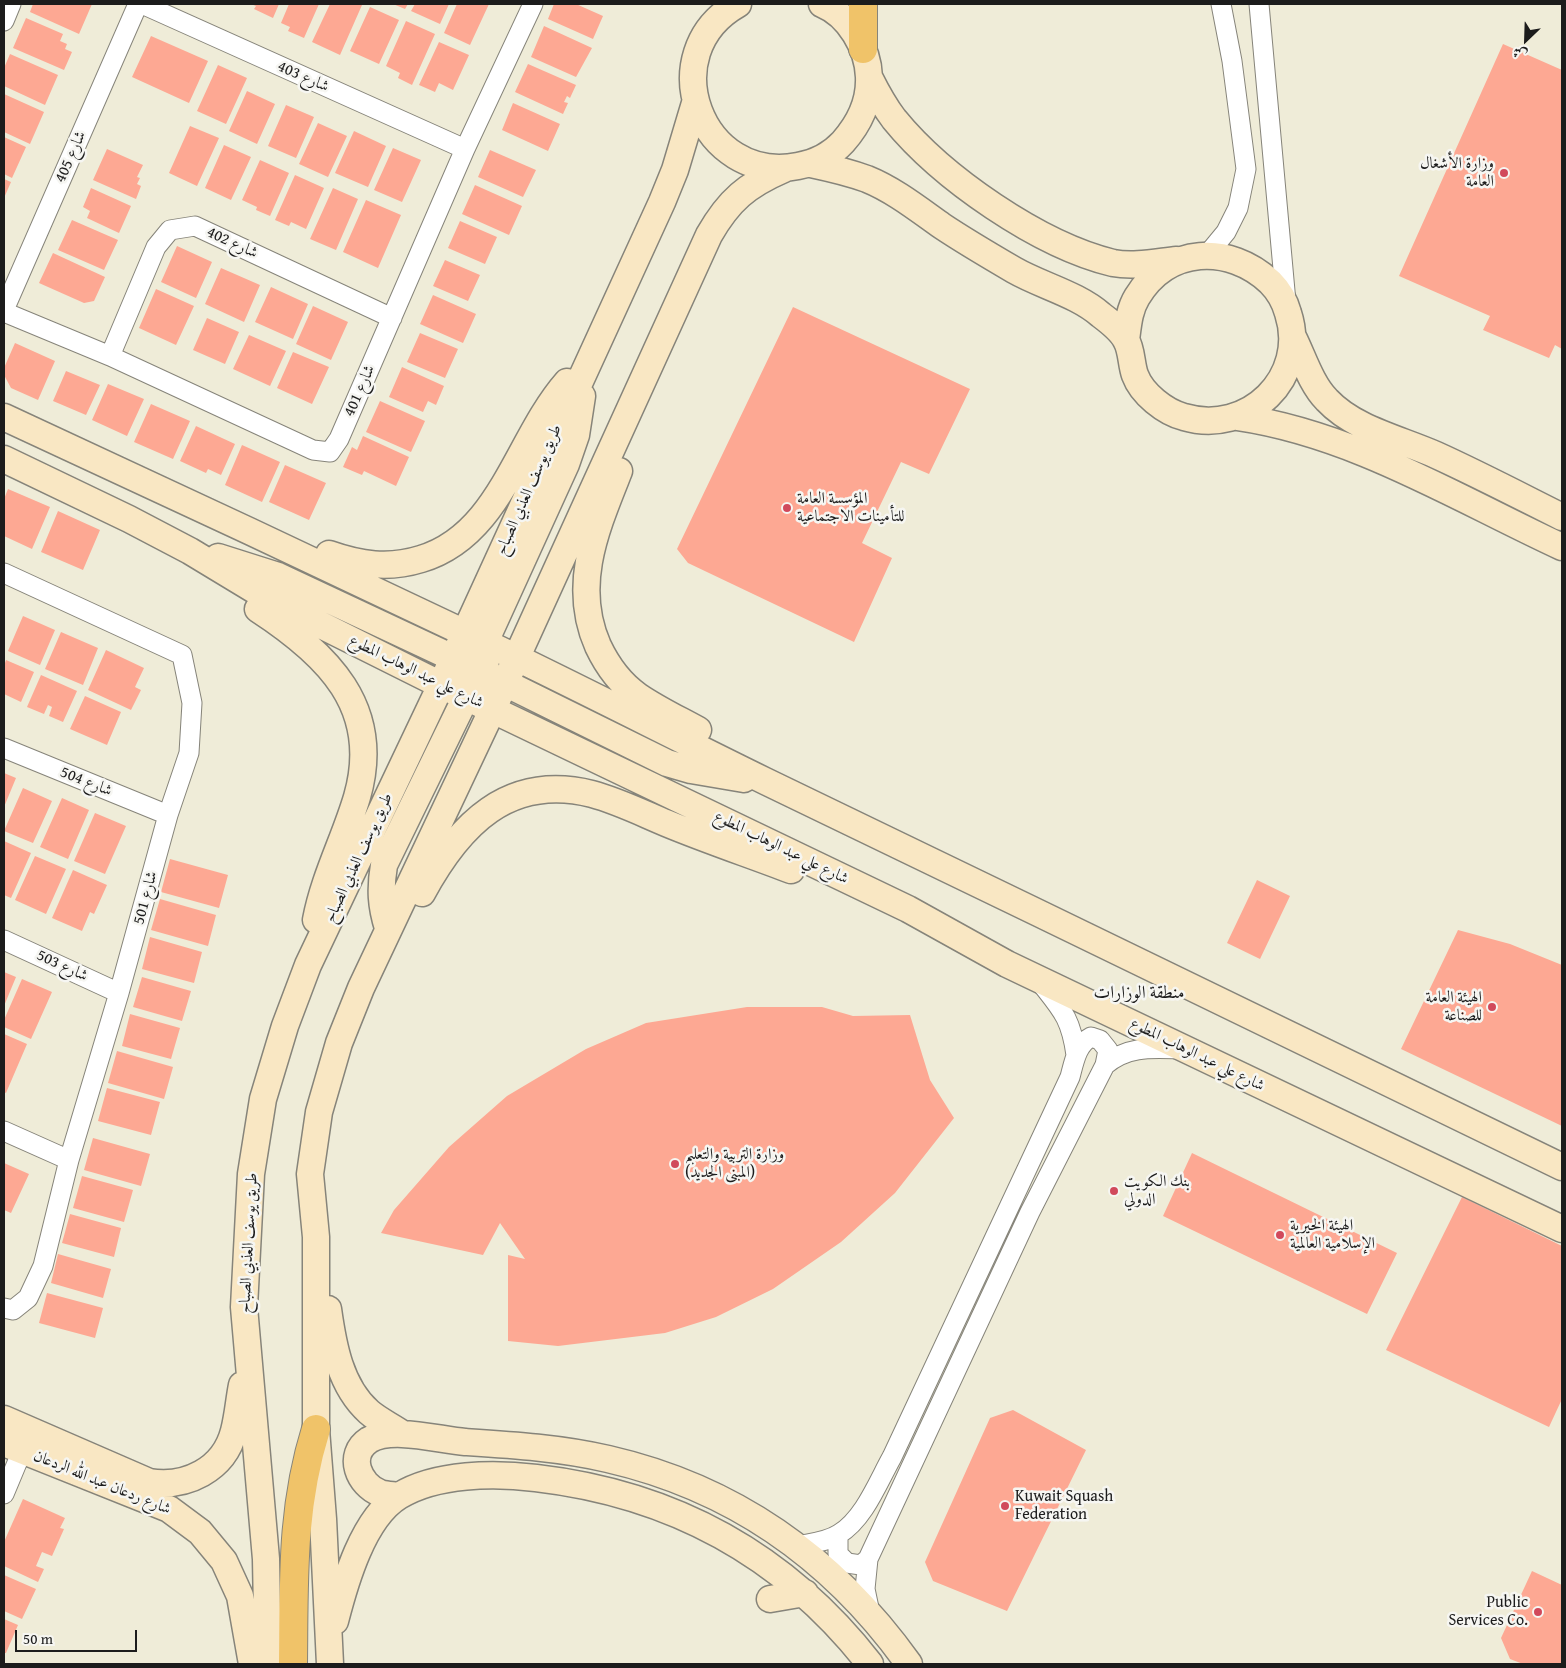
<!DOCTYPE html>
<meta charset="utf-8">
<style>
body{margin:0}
#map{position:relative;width:1566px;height:1668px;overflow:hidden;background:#efecd8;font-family:"Gentium Book Plus",Amiri,serif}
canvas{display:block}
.frame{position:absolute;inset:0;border:5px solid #1c1c1c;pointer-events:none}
.north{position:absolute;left:1501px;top:15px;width:50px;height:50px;-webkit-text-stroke:4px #f6f6f2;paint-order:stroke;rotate:204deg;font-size:14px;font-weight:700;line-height:20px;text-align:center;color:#1c1c1c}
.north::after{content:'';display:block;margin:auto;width:18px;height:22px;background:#1c1c1c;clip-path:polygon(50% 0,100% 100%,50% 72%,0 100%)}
.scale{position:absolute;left:15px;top:1630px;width:122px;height:22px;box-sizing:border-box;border:2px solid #1c1c1c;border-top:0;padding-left:6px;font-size:15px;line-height:18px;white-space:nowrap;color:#1c1c1c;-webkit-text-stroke:4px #f6f6f2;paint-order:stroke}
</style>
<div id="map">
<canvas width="1566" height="1668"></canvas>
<div class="frame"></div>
<div class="north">ش</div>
<div class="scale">50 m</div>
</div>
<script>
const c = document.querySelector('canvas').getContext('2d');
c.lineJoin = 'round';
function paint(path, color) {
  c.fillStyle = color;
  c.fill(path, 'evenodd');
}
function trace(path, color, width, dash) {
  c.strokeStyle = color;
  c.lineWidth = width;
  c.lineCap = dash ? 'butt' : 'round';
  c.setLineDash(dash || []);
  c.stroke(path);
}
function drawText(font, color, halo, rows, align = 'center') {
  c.font = font + ' "Gentium Book Plus",Amiri,serif';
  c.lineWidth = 5;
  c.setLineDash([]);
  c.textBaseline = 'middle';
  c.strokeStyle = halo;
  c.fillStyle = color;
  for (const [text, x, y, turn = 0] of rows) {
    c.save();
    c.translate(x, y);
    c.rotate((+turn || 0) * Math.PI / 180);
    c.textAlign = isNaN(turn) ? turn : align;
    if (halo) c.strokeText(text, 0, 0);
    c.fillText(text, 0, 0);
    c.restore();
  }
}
const building = new Path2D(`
 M33 4H92L79 34 30 12Z
 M251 4H279L273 18 254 9 256 6Z
 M289 4H319L304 38 288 31 290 27 281 23Z
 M330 4 362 5 340 55 312 42Z
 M393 4H408L405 9Z
 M415 4H449L440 24 411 11Z
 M457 4H489L470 45 444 33Z
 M554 4H576L603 16 593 39 548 19Z
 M370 7 399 20 379 64 350 51Z
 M26 18 63 34 60 41 67 44 65 49 72 52 64 70 13 48Z
 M406 21 435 34 412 85 398 78 400 73 386 66Z
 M544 26 592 48 576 77 531 57Z
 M151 36 208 61 189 103 132 77Z
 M439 42 469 55 453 90 439 83 435 92 419 85Z
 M1503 44 1562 70V349L1555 345 1549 358 1483 330 1490 316 1399 276Z
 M10 54 58 75 45 105 4 86V68Z
 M528 64 576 85 570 98 567 96 564 102 568 103 563 114 515 92Z
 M218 65 247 78 226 124 197 111Z
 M247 91 275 104 257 144 229 131Z
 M4 94 44 112 30 144 4 132Z
 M513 103 560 124 548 151 502 130Z
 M286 105 314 117 296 158 268 146Z
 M318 123 347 136 328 177 299 164Z
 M190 126 219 138 197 186 169 173Z
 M354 131 386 146 368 187 335 173Z
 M4 137 26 147 12 178 4 174Z
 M224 145 251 157 231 200 205 188Z
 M393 148 421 160 402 202 374 190Z
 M107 149 143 165 137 177 140 178 137 184 141 186 136 199 93 180Z
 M490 150 536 170 523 197 478 177Z
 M260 160 289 173 270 216 256 210 257 207 242 200Z
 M295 175 324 188 306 229 291 222 289 226 275 220Z
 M4 179 11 182 4 198Z
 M475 185 522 206 509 235 462 214Z
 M91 188 131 206 119 233 87 218 90 211 83 207Z
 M333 188 358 199 336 250 310 239Z
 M366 200 401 215 378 268 343 252Z
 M72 220 118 240 104 270 58 250Z
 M460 221 497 237 485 264 448 248Z
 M177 246 212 262 196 298 161 282Z
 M53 253 105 277 94 301 84 303 39 283Z
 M445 260 480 275 468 301 433 286Z
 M221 268 260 285 244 322 205 304Z
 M271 287 308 304 293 339 255 322Z
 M156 289 194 306 176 345 139 328Z
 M433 295 476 314 463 343 420 324Z
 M313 306 348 322 331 360 296 344Z
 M793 307 970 389 929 474 901 462 862 543 892 558 854 642 688 563 677 549Z
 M207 318 239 332 225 364 193 350Z
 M420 333 458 349 445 378 407 362Z
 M249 335 286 351 270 386 233 369Z
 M15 343 55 361 38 400 11 388 4 375V368Z
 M293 352 329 367 312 404 277 388Z
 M402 367 444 386 436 405 428 401 423 412 389 397Z
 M66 371 100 385 86 415 53 401Z
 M108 384 144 399 127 436 92 420Z
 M380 401 425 421 411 452 366 432Z
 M151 404 190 421 173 459 134 442Z
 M196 426 235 444 221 475 208 469 206 473 180 461Z
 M363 436 409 457 396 486 364 471 362 475 343 467 352 447 357 450Z
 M242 445 280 462 262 502 225 485Z
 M285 465 326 483 309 520 269 502Z
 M8 489 50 507 32 549 4 536V499Z
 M58 511 100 530 83 570 41 552Z
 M23 616 55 630 40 665 8 651Z
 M61 632 98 648 83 685 45 669Z
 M106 650 144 668 135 687 141 690 131 710 88 690Z
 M6 660 34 672 21 702 4 694V666Z
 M41 675 77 691 63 722 49 716 52 707 48 705 44 714 27 707Z
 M85 696 121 712 107 745 70 729Z
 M4 773 16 778 4 807Z
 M23 788 52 801 33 843 4 831Z
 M62 798 89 810 68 859 40 847Z
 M95 813 126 826 105 874 74 861Z
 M4 841 31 853 11 898 4 895Z
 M35 856 66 869 46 914 15 900Z
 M170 859 228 875 219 908 161 892Z
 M73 870 107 885 94 914 90 912 82 931 52 918Z
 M1257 880 1290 896 1260 959 1227 943Z
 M160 899 216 915 208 946 151 930Z
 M1458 930 1510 944 1562 965V1126L1401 1049Z
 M150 937 202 952 194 983 142 969Z
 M4 972 16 977 4 1006Z
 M142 977 191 991 182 1021 133 1007Z
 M22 979 52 992 31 1039 4 1027V1020Z
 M747 1007H822L853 1016 910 1015 930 1080 954 1118 895 1193 841 1242 773 1289 716 1317 665 1333 558 1346 508 1341V1255L525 1259 500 1223 483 1255 381 1233 394 1210 449 1147 507 1096 586 1049 646 1023Z
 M130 1014 180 1028 171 1059 122 1046Z
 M4 1034 27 1044 6 1093 4 1092Z
 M117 1051 173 1067 164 1099 108 1083Z
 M107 1088 160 1102 151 1135 98 1121Z
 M93 1138 150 1154 141 1186 84 1170Z
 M1192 1153 1397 1253 1367 1314 1163 1216Z
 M4 1163 29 1174 11 1213 4 1210Z
 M82 1176 133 1190 124 1222 73 1208Z
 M1462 1197 1562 1246V1399L1549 1427 1386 1350Z
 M70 1214 121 1228 114 1257 62 1243Z
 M58 1254 111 1269 103 1298 51 1283Z
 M47 1293 103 1308 95 1338 39 1323Z
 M1013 1410 1086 1450 1007 1611 933 1581 925 1562 990 1418Z
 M23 1499 65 1518 60 1528 64 1529 52 1556 42 1552 36 1566 44 1569 38 1582 4 1566V1542Z
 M1532 1571 1562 1585V1664H1523L1510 1659 1501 1638Z
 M4 1575 36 1589 22 1619 4 1611Z
 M4 1619 18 1625 6 1653H4Z`);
const street = new Path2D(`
 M142 4 465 149
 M1259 4 1286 302
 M4 21 11 4
 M1207 255 1226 232 1238 208 1246 169 1232 61 1221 4
 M4 310 138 4
 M4 312 110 356 313 450 330 452 339 439 465 149 533 4
 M110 356 156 247 170 230 195 226 392 318
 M4 573 182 655 192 703 189 753 168 815 119 993 69 1160 43 1266 28 1298 13 1310 4 1308
 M4 748 168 815
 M4 940 119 993
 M1040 982C1062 1010 1071 1018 1076 1055
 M1105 1065C1127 1046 1151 1048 1179 1049
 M4 1131 69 1160
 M4 1494 22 1451
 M838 1535V1554L847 1563 861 1565 868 1559
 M797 1546C811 1543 827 1542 839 1534 864 1519 878 1482 892 1457L1070 1077C1074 1062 1077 1044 1091 1037L1100 1040 1108 1050 1105 1065 1030 1212 868 1559 865 1589 870 1613`);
const secondary = new Path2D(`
 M738 4C651 53 701 185 798 166 815 163 831 155 843 142 859 124 870 101 869 77 868 48 849 15 822 4
 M869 77C876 91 884 106 894 119 942 178 1039 245 1113 263 1134 267 1157 262 1177 260
 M811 164C830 168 848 172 867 179 894 190 918 209 942 226 966 242 990 256 1014 270 1042 286 1077 294 1101 315 1109 321 1122 332 1126 340 1132 350 1131 364 1135 375 1142 394 1165 412 1184 417 1248 436 1309 377 1288 313 1285 302 1278 290 1270 282 1229 244 1168 246 1137 297 1129 310 1128 325 1126 340
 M1293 337C1303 357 1311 384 1327 400 1354 429 1400 439 1436 455 1478 474 1520 496 1562 517
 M4 417C165 491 324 566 484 642 578 687 671 735 765 781 1031 909 1296 1038 1562 1167
 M1237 417C1354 434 1456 498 1562 547
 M4 459 129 519 190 551 271 600 441 685 908 909 1007 964 1562 1229
 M619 471C596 529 571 585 598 646 607 665 621 684 638 696 657 709 678 719 698 730
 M329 554C360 565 389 569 421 559 501 535 517 439 567 382
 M218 557 278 576 453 658 469 661
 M258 609C327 654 383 707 357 797 345 838 324 877 316 920
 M489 681 505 683 667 763 691 770 744 779
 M492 710 485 662V642L566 464 576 435 582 396
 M422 893C459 825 508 773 592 794 618 801 642 813 666 823 707 840 749 854 791 870
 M388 928C381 906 380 889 384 865L466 697 469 679
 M328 1309C333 1345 340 1386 369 1412 378 1420 391 1426 401 1433
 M4 1419 149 1482C186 1488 224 1470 234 1431 238 1416 239 1400 242 1385
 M4 1443 169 1509 200 1532 224 1561 240 1596 252 1664
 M399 1496C393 1495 386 1495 380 1493 359 1485 346 1455 369 1440 392 1426 439 1440 465 1442 512 1445 561 1448 608 1459 734 1488 834 1559 909 1664
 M770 1599 805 1593
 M335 1621C345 1582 363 1518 399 1496 436 1473 495 1473 536 1478 674 1494 785 1555 870 1664
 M268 1664 266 1559 244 1307 251 1174 263 1099 285 1026 308 965 441 685 662 202 675 170 695 103
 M330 1664 323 1519 316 1429V1237L310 1174 319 1112 339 1043 361 988 505 683 709 235C729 200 747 185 784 169`);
const primary = new Path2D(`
 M293 1664C294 1582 291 1509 316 1429`);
const highway = new Path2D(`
 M863 4V49`);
const markers = [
 [1504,173,5,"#d1495b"],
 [787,508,5,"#d1495b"],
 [1492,1007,5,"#d1495b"],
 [675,1164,5,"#d1495b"],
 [1114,1191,5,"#d1495b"],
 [1280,1235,5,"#d1495b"],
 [1005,1506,5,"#d1495b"],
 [1538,1612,5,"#d1495b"]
];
const streetNames = [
 ["شارع 403",303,77,24],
 ["شارع 405",71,157,-66],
 ["شارع 402",232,243,25],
 ["شارع 401",360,391,-66],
 ["طريق يوسف العذبي الصباح",529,490,-66],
 ["شارع علي عبد الوهاب المطوع",416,672,26],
 ["شارع 504",86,782,22],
 ["شارع علي عبد الوهاب المطوع",781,848,26],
 ["طريق يوسف العذبي الصباح",359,858,-65],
 ["شارع 501",146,898,-75],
 ["شارع 503",62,966,25],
 ["شارع علي عبد الوهاب المطوع",1197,1055,26],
 ["طريق يوسف العذبي الصباح",249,1243,-87],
 ["شارع ردعان عبد الله الردعان",102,1483,22]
];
const poiNames = [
 ["وزارة الأشغال",1494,164,"right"],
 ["العامة",1494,182,"right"],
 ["المؤسسة العامة",797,499],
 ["للتأمينات الاجتماعية",797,517],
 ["الهيئة العامة",1482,998,"right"],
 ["للصناعة",1482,1016,"right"],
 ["وزارة التربية والتعليم",685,1155],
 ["(المبنى الجديد)",685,1173],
 ["بنك الكويت",1124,1182],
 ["الدولي",1124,1200],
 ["الهيئة الخيرية",1290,1226],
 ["الإسلامية العالمية",1290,1244],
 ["Kuwait Squash",1015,1497],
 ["Federation",1015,1515],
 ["Public",1528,1603,"right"],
 ["Services Co.",1528,1621,"right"]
];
const neighbourhoodNames = [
 ["منطقة الوزارات",1139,993]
];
paint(building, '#fda893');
trace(street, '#86847a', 21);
trace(secondary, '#86847a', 29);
trace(primary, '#86847a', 30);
trace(highway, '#86847a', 30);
trace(street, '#fff', 19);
trace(secondary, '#f9e7c3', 26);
trace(primary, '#f0c369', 28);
trace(highway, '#f0c369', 28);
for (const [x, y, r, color] of markers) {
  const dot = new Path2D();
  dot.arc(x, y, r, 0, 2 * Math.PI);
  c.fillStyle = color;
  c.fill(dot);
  trace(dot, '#f6f6f2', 2);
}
drawText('16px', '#1c1c1c', '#f6f6f2', streetNames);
drawText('16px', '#1c1c1c', '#f6f6f2', poiNames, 'left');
drawText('18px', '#1c1c1c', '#f6f6f2', neighbourhoodNames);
</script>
